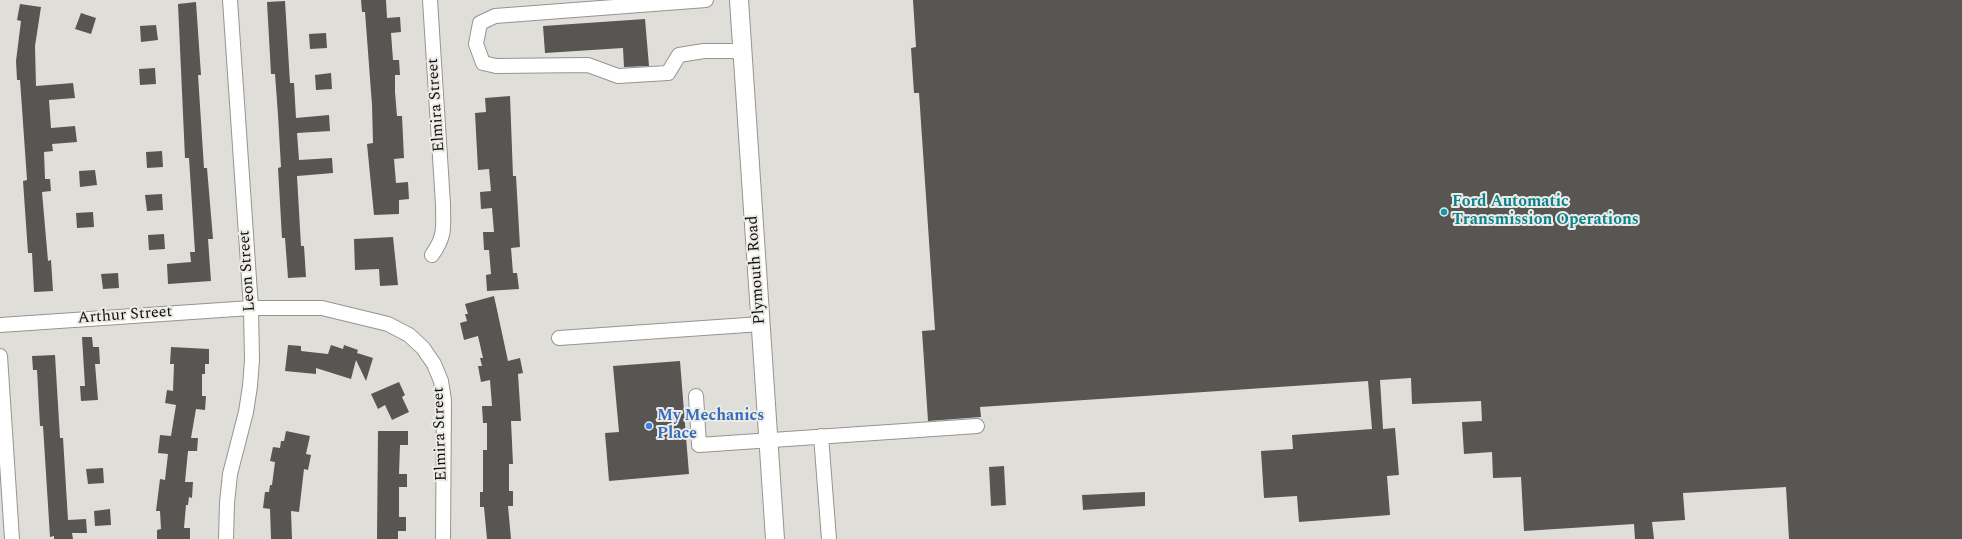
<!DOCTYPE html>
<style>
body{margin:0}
canvas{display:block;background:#e0ded8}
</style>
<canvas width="1962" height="539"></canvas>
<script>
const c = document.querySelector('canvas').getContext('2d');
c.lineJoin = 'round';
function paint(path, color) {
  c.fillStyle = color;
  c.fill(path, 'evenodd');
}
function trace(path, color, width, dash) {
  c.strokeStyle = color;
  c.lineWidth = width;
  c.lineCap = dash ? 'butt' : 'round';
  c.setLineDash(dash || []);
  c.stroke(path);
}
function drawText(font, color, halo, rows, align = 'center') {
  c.font = font + ' Spectral,serif';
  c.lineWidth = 4;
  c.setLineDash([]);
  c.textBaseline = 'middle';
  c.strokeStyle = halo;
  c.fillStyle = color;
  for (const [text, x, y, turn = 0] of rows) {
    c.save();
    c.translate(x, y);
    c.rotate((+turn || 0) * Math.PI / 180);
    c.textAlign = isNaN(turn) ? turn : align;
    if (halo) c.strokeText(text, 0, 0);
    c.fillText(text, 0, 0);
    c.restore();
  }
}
const building = new Path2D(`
 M361 0H386L387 18 400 17 401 32 391 33 393 60H399L400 75H395V92L397 116H402L404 158 394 159 396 183 408 182 409 199 399 200V214L374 215 367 144 373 143 372 105 365 12H362Z
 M913 0H1962V539H1789L1786 487 1683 493 1685 520 1652 522 1654 539H1635L1634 524 1524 531 1521 477 1493 478 1492 452 1464 454 1462 422 1482 421 1481 401 1412 404 1411 378 1380 380 1383 429 1395 428 1399 475 1387 476 1390 515 1299 522 1297 496 1264 498 1261 451 1293 449 1292 435 1372 429 1368 381 980 407 981 417 928 421 922 331 935 330 919 93H914L911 48 916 47Z
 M285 1 290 83H294L296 118 329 115 330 131 297 133 299 160 332 158 333 173 297 176 301 246H304L306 277 288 278 285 238H282L278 168 281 167 278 115 275 74H271L267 2Z
 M196 2 201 75H198L204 168H207L213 239H208L211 281 168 284 167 264 191 262 190 252H195L189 158H185L178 4Z
 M20 4 41 7 35 46 36 86 73 83 75 98 49 100 51 128 75 126 77 142 52 144 53 151 44 152 45 179H50L51 191 42 192 48 261 51 260 53 291 34 292 32 253H28L23 181 27 180 24 137 20 80H17L16 61 21 21 17 20Z
 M81 13 96 18 91 34 75 29Z
 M645 19 649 66 624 67 623 48 545 53 543 26Z
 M156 25 158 40 141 42 140 26Z
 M326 33 327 48 310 49 309 34Z
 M155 68 156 84 140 85 139 69Z
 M331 73 332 89 316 90 315 75Z
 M510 96 513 176H516L520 247 511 248 513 273H517L519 289 487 291 486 275 491 274 489 250H484L483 232H494L492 208 481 209 480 192 491 191 489 169 478 170 475 113 486 112 485 98Z
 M162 151 163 167 147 168 146 152Z
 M95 170 97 185 80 187 79 171Z
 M162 194 163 210 147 211 145 195Z
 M93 212 94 227 77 228 76 213Z
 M164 234 165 249 149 250 148 235Z
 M393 237 398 285 380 286 379 269 355 270 354 239Z
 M118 273 119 288 103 289 101 274Z
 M494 296 508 361 520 358 523 373 518 374 521 421H511L513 464H509V491H513V506H508L511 539H487L484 507H480V492H483V450H487V423H483L482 406H492L490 380 481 382 478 366H482L480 358H483L478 336 464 340 460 323 467 321 465 314H468L465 304Z
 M82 337H92L93 347H99L100 364H95L98 400 81 401 80 386H85Z
 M288 345 301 346V351L328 354 331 345 343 349 344 345 358 350 357 353 373 358 366 381 356 360 351 379 316 368V374L285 371Z
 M171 347 209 349V364H205V374H202V396H206L205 410 196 409 191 438H198L197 451H188L185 482H193L192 498 189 497 188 505H186L184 528H190V539H157V530L161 529 160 511H156L160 479 165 480 168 454 158 453 160 435 171 436 176 405 165 403 167 390 173 391 174 364H170Z
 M55 355 60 438H63L68 520 86 519 87 533H72L73 539H54V536L50 537 43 426H40L37 370H33L32 356Z
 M680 361 689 474 609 481 605 433 619 432 613 366Z
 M399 382 405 395 402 397 409 412 392 420 385 405 378 409 371 394Z
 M286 431 310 436 306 454 311 455 308 470 304 469 299 512 291 511 292 539H271L270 509 263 508 265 492H269L270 485H272L275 462 270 461 273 447 280 448 281 441H284Z
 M378 431H408V445H400L399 474H407V487H399V517H406V531H398V539H377Z
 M1004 466 1006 505 991 506 989 467Z
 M103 468 104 483 88 484 86 469Z
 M1145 492V506L1083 510 1082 495Z
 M110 509 111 525 95 526 94 511Z`);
const minor = new Path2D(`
 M430 0 443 204C443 227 446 235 432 255
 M706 0 495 16 480 23 476 44 483 63 496 66 588 65 618 76 668 73 679 55 704 51H742
 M0 325 251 308H322L388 324 409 335 423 348 434 364 441 381 444 400 443 539
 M559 338 761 324
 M0 356 12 539
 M696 396 699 445 977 426
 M821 436 829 539
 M226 539 227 503 230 474 246 412 250 386 252 360 251 308 230 0`);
const major = new Path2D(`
 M739 0 775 539`);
const markers = [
 [1444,212,4,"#0f9aa8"],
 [649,426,4,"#3f7fe0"]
];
const streetNames = [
 ["Elmira Street",437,105,-94],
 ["Plymouth Road",757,270,-94],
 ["Leon Street",248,271,-94],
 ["Arthur Street",125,316,-4],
 ["Elmira Street",441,434,-92]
];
const cultureNames = [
 ["Ford Automatic",1452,203],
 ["Transmission Operations",1452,221]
];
const shopNames = [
 ["My Mechanics",657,417],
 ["Place",657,435]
];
paint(building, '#585652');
trace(minor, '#96948f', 16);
trace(major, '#96948f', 20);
trace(minor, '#fff', 14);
trace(major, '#fff', 18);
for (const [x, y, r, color] of markers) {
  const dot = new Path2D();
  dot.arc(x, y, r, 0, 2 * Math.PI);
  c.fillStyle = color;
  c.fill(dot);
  trace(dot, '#edebe6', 1.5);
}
drawText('16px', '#0e0d0b', '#edebe6', streetNames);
drawText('bold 16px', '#0d838f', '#edebe6', cultureNames, 'left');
drawText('bold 16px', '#366cbe', '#edebe6', shopNames, 'left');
</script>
